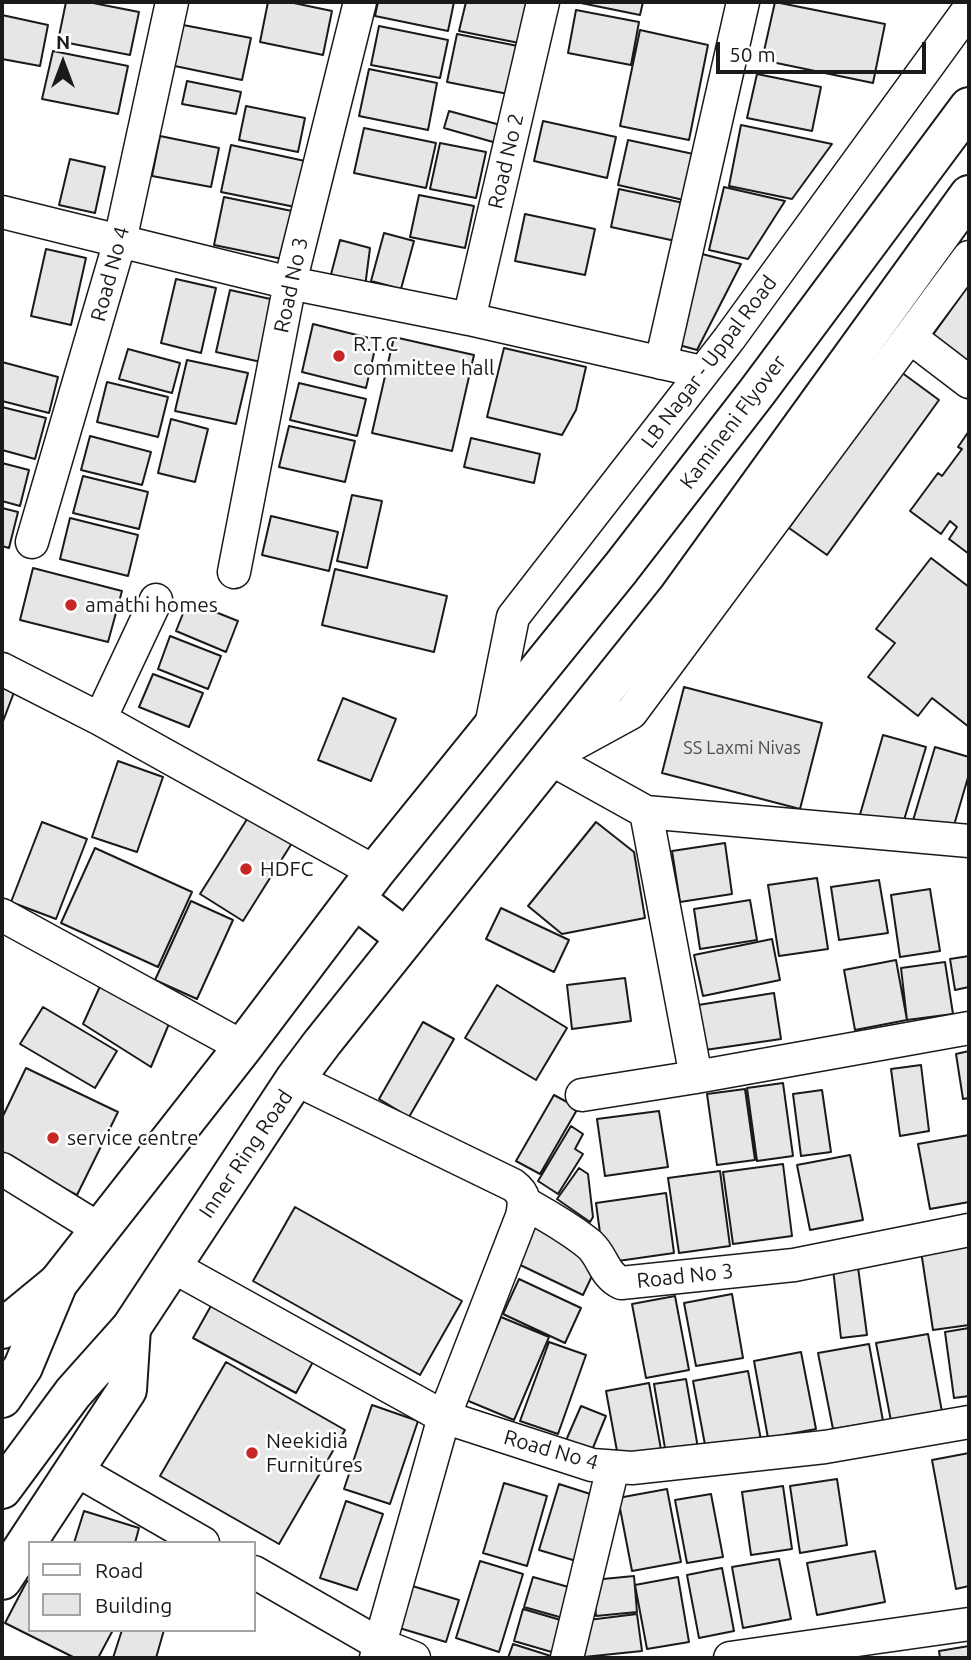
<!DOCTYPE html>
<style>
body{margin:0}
#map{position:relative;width:971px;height:1660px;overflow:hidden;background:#fff;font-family:Ubuntu,sans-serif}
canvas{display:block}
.frame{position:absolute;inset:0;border:4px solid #1a1a1a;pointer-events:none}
.legend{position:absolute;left:28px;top:1541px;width:228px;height:91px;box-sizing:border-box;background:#fff;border:2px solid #a3a3a3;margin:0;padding:9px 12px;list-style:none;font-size:21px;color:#1a1a1a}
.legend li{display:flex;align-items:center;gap:14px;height:35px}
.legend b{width:35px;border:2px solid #a3a3a3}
.north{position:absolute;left:28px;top:28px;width:70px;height:70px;-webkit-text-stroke:5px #fff;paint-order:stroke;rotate:0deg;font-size:19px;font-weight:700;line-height:28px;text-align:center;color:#1a1a1a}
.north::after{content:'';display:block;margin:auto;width:24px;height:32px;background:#1a1a1a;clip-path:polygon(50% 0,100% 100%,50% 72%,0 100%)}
.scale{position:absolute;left:716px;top:42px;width:210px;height:32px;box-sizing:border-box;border:4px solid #1a1a1a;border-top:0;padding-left:9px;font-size:21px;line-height:24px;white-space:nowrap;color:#1a1a1a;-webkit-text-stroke:5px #fff;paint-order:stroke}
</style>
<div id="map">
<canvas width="971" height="1660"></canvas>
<div class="frame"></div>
<ul class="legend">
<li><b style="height:9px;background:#fff"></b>Road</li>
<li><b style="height:19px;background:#e6e6e6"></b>Building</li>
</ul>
<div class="north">N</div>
<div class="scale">50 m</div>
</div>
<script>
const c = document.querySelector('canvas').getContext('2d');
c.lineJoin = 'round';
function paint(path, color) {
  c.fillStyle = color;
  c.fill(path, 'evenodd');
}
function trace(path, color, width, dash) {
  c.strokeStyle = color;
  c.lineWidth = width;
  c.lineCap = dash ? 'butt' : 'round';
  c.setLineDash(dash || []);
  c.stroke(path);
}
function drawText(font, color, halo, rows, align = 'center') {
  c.font = font + ' Ubuntu,sans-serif';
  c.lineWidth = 5;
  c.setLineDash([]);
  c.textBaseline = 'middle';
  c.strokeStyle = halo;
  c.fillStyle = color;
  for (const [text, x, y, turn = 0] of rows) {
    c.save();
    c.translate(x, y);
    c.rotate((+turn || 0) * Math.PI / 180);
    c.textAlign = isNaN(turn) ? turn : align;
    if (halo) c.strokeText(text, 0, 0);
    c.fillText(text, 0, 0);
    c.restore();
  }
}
const building = new Path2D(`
 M66 2H88L139 12 130 55 58 41Z
 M268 2H289L332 11 323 55 260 42Z
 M378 2H454L448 31 375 16Z
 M466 2H527L519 43 459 31Z
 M576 2H643L640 15Z
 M775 2 885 24 873 83 762 60Z
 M576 10 639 22 631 65 568 53Z
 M2 15 48 25 40 66 2 59Z
 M178 24 251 38 242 80 170 65Z
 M379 26 448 40 440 78 371 65Z
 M640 30 708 45 689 140 620 126Z
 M457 34 518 46 508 94 447 82Z
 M53 51 128 66 118 114 42 99Z
 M369 69 437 83 428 130 359 116Z
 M757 74 821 87 812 131 747 118Z
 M187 81 241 92 236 114 182 104Z
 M246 106 305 118 298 152 239 140Z
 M449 111 504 126 500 144 444 128Z
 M543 121 616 137 607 178 534 161Z
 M741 125 832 144 792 199 729 186Z
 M364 128 436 143 426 188 354 173Z
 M160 136 219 148 211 187 152 176Z
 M628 140 698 155 688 201 618 185Z
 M440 143 486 152 476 198 430 189Z
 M231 145 305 161 295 207 221 192Z
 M70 159 105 167 95 213 59 205Z
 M724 187 785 201 748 259 709 250Z
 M619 189 688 204 680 242 611 227Z
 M419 195 474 206 465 248 410 237Z
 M224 197 292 211 282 259 214 245Z
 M525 214 595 229 585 275 515 261Z
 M384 233 414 241 401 289 371 281Z
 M340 240 370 248 365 287 329 282Z
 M46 249 86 258 71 325 31 316Z
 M702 254 741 264 697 350 679 345Z
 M176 279 216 288 201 353 161 343Z
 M969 285V357L962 368 927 343Z
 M230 290 275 300 261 362 216 352Z
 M313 324 377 340 366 388 302 372Z
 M394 337 474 355 452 451 372 433Z
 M504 348 586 367 576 410 562 435 487 417Z
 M128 349 180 363 172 393 119 379Z
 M187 360 248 373 236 424 175 411Z
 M2 362 58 377 49 413 2 401Z
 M901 372 939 400 827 555 789 528Z
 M107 382 168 397 158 437 97 422Z
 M299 383 366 399 357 436 290 420Z
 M2 407 46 418 35 459 2 450Z
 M171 419 208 429 195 482 158 473Z
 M289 426 355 441 345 482 279 467Z
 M969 431V554L949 539 957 527 950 521 941 534 910 511 938 473 942 476 962 449 958 447Z
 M90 436 151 452 142 485 81 470Z
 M471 438 540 454 534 483 464 467Z
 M2 463 29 470 20 506 2 501Z
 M83 476 148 492 139 529 73 513Z
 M352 495 382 501 367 568 337 561Z
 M2 508 18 512 9 548 2 546Z
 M271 516 338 532 329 571 262 555Z
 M70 518 138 535 128 576 60 559Z
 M931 558 969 587V727L932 698 918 716 868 677 895 643 876 629Z
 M33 568 122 591 108 642 20 620Z
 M335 569 447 596 434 652 322 625Z
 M188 601 238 621 226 652 176 631Z
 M170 636 221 656 208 689 158 669Z
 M153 674 203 693 189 727 139 707Z
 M2 682 16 687 2 724Z
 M684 687 822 723 800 809 662 773Z
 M343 698 396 719 371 781 318 760Z
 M883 735 926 747 901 830 859 818Z
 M935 747 969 757V774L950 839 911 827Z
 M118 761 163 777 137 852 92 837Z
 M249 816 292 843 243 921 200 894Z
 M42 822 87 839 56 919 11 902Z
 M596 822 634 852 645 918 562 934 528 906Z
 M725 843 732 894 680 902 672 851Z
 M95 848 192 892 158 967 61 923Z
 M817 878 828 949 779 956 768 885Z
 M879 880 888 933 839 940 831 887Z
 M930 889 940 951 900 957 891 895Z
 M750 900 757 940 700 949 694 909Z
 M191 901 233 920 197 999 155 980Z
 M501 908 569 940 554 972 486 939Z
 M772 939 780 980 703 996 694 955Z
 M969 956V987L955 990 950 959Z
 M896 960 907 1020 855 1030 844 970Z
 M945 962 953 1014 907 1020 901 968Z
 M625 978 631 1021 572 1029 567 985Z
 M101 984 171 1019 151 1067 83 1024Z
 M497 985 567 1028 536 1080 465 1038Z
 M774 993 781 1039 705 1050 698 1005Z
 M43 1007 117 1051 95 1088 20 1044Z
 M423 1022 454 1039 409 1117 379 1099Z
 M969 1051V1098L963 1099 956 1054Z
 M921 1065 929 1131 900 1136 891 1069Z
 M26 1068 118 1112 77 1195 2 1158V1118Z
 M783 1083 793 1156 757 1161 747 1088Z
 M745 1089 755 1160 717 1165 707 1094Z
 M822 1090 831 1152 801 1156 793 1094Z
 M554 1095 578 1108 540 1174 516 1161Z
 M659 1111 668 1167 605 1176 597 1119Z
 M571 1126 583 1134 575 1149 583 1154 558 1194 538 1181Z
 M969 1135V1202L930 1209 918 1144Z
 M850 1155 863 1220 810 1230 797 1165Z
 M783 1164 792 1236 733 1244 723 1172Z
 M579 1168 588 1174 593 1217 590 1222 557 1199Z
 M720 1171 730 1246 679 1253 668 1178Z
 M666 1193 674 1253 604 1263 596 1203Z
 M295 1207 462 1301 420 1375 253 1281Z
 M534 1227 600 1259 583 1295 516 1263Z
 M969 1244V1325L933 1330 921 1251Z
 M858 1267 867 1335 841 1338 833 1269Z
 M519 1279 581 1308 565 1343 503 1314Z
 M732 1294 743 1358 696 1366 684 1303Z
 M675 1296 689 1370 646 1378 632 1304Z
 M212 1304 314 1360 296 1393 193 1338Z
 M501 1317 549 1337 514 1420 466 1400Z
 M969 1328V1396L954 1398 945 1332Z
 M928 1334 942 1412 891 1421 876 1343Z
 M549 1342 586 1355 558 1434 520 1421Z
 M869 1344 883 1421 833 1429 818 1353Z
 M801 1352 816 1429 768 1438 754 1361Z
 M226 1362 345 1430 279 1544 160 1476Z
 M748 1371 761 1440 706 1450 693 1381Z
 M686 1379 698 1448 666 1454 654 1384Z
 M649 1383 662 1455 619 1462 606 1391Z
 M372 1405 418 1421 390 1504 344 1489Z
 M581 1406 606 1416 590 1455 564 1445Z
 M969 1453V1586L956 1589 932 1460Z
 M837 1479 847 1545 800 1553 790 1486Z
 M504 1483 547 1496 527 1566 483 1553Z
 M559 1484 603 1498 583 1563 539 1550Z
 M783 1486 792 1549 751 1555 742 1492Z
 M667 1489 681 1562 632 1571 618 1498Z
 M711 1494 723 1557 687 1563 675 1500Z
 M346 1501 383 1514 357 1590 320 1578Z
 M84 1511 139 1528 135 1543H74Z
 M875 1551 885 1602 817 1615 807 1563Z
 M779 1559 791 1619 743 1628 732 1567Z
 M480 1561 523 1574 499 1652 456 1638Z
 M722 1568 734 1631 699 1638 687 1575Z
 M634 1576 637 1612 596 1616 593 1580Z
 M533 1577 572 1588 563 1618 524 1607Z
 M678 1577 689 1642 647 1649 635 1585Z
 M27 1581 30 1582V1630H113L98 1658H75L5 1623Z
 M409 1585 459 1600 446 1642 396 1627Z
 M523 1609 564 1621 555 1653 514 1641Z
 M637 1614 642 1651 584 1657 580 1621Z
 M122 1630H164L156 1658H113Z
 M513 1644 554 1657V1658H508Z
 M969 1646V1658H940L939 1651Z`);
const minor = new Path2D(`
 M2 212 290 283 469 319 702 372
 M469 319 543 2
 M910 337 969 382
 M661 363 743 2
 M32 542 120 241 172 2
 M234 572 290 283 360 2
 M2 669 100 719 375 872
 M100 719 156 600
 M490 731 513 617 729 339 969 9
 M556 754 631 713 969 257
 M549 758 646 812 969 841
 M646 812 696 1077
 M2 915 243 1047
 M295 1079 513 1185C525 1194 525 1201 522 1216L444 1417 376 1658
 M582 1095 696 1077 969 1028
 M2 1169 99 1229
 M525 1203C547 1216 570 1228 590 1245 603 1257 604 1275 621 1283L794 1265 969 1230
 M172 1266 444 1417 592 1465 632 1468 825 1447 969 1422
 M76 1470 203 1543
 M254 1572 381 1645 414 1658
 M567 1658 613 1467
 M730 1658 969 1624`);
const major = new Path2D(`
 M2 1329 58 1283
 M2 1580 127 1390 131 1328`);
const highway = new Path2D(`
 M355 899 406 938
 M2 1398 23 1367 58 1283 243 1047 375 872 621 568 757 392 969 107
 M2 1489 73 1393 131 1328 295 1079 322 1043 678 598 969 195`);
const markers = [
 [339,356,7,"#c62828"],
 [71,605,7,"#c62828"],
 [246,869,7,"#c62828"],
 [53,1138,7,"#c62828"],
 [252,1453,7,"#c62828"]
];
const numberNames = [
 ["SS Laxmi Nivas",742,748]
];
const streetNames = [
 ["Road No 2",506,161,-77],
 ["Road No 4",110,274,-75],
 ["Road No 3",291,285,-78],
 ["LB Nagar - Uppal Road",709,362,-53],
 ["Kamineni Flyover",733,422,-53],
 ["Inner Ring Road",246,1154,-56],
 ["Road No 3",685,1276,-6],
 ["Road No 4",551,1450,16]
];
const poiNames = [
 ["R.T.C",353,344],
 ["committee hall",353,368],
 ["amathi homes",85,605],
 ["HDFC",260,869],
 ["service centre",67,1138],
 ["Neekidia",266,1441],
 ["Furnitures",266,1465]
];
paint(building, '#e6e6e6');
trace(building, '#1a1a1a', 2);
trace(minor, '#1a1a1a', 35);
trace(major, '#1a1a1a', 42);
trace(highway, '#1a1a1a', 42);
trace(minor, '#fff', 32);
trace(major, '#fff', 38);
trace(highway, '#fff', 38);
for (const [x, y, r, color] of markers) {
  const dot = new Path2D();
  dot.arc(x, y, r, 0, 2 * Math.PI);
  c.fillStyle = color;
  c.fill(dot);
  trace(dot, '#fff', 2.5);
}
drawText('18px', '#4d4d4d', null, numberNames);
drawText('21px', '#1a1a1a', '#fff', streetNames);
drawText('21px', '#1a1a1a', '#fff', poiNames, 'left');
</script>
